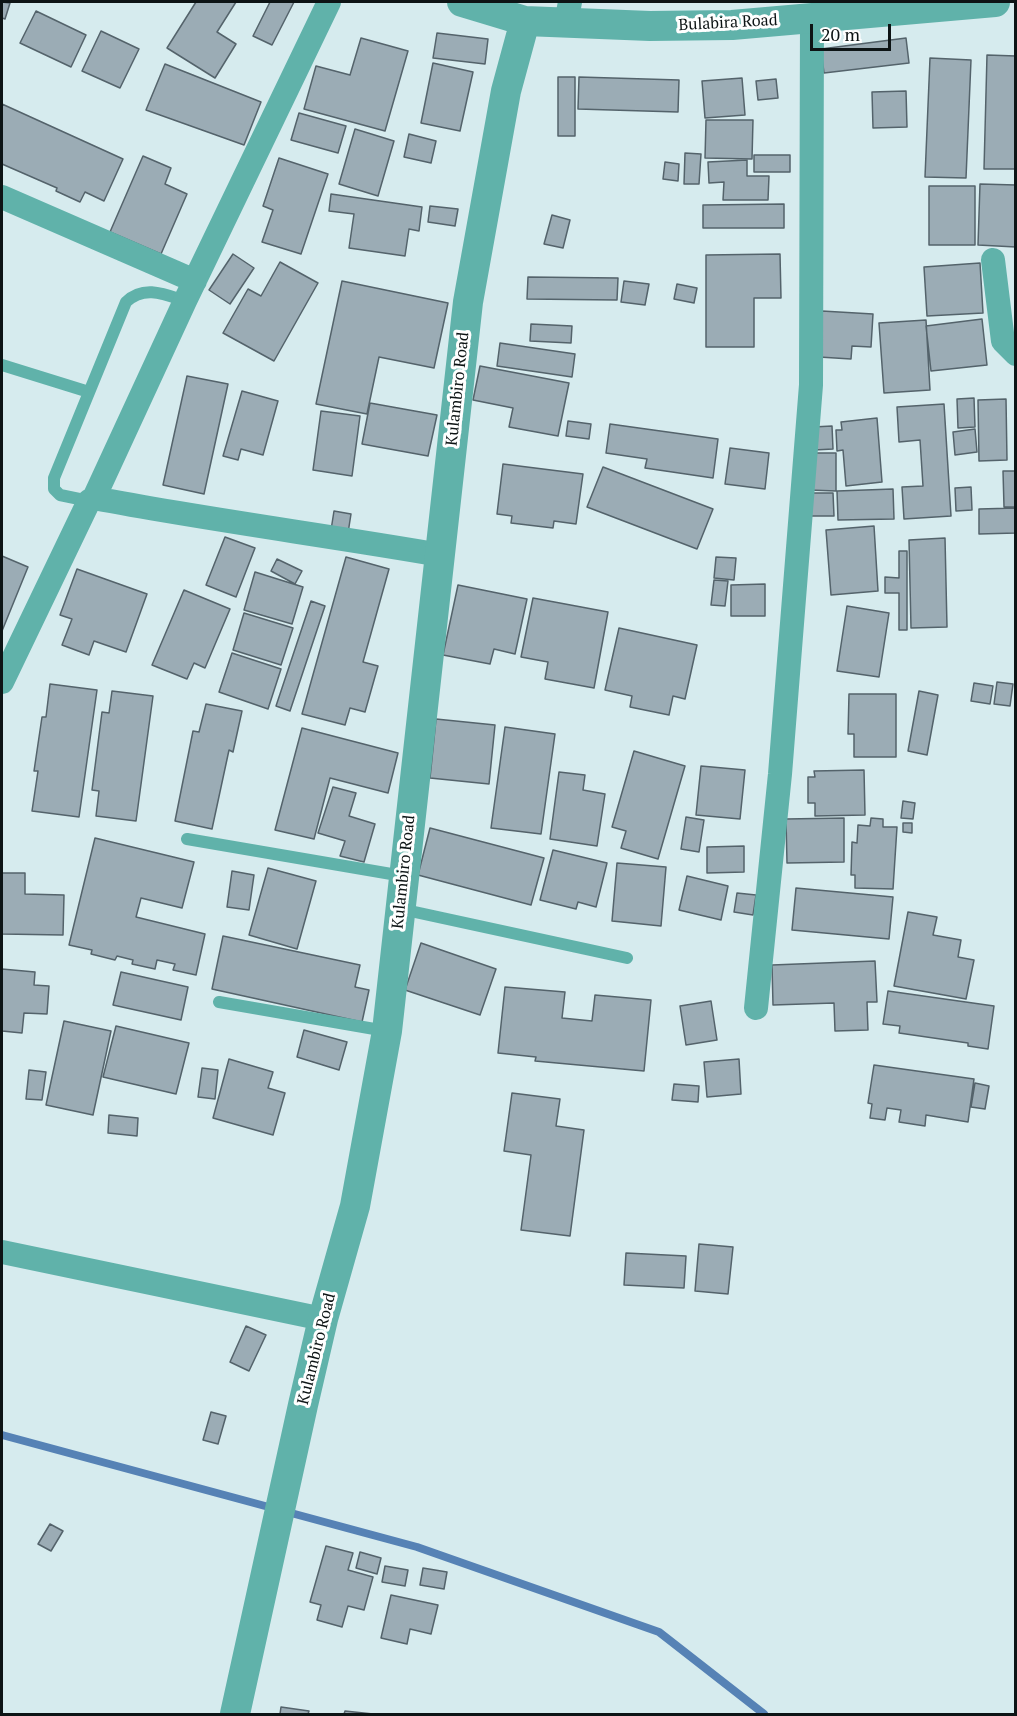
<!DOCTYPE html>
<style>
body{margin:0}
#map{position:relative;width:1017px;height:1716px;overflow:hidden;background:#d6ebee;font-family:"PT Serif",serif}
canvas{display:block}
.frame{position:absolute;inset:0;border:3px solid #0d1415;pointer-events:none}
.scale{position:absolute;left:810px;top:24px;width:81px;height:27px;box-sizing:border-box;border:3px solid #0d1415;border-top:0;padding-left:8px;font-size:18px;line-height:21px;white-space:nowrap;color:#0d1415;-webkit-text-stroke:4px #fff;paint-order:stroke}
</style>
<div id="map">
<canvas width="1017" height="1716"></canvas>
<div class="frame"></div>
<div class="scale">20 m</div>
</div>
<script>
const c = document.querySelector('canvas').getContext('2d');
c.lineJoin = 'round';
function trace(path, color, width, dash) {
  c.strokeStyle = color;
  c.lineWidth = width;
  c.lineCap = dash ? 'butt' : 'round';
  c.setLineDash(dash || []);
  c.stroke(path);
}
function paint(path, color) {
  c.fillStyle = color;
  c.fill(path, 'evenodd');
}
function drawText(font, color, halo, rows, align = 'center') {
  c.font = font + ' "PT Serif",serif';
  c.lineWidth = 6;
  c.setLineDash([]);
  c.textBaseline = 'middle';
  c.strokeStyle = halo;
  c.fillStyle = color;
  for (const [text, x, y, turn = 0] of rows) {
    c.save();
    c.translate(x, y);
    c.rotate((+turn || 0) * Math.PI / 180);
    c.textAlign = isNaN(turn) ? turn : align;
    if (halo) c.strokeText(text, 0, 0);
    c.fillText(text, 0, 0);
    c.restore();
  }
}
const stream = new Path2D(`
 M2 1435 417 1547 659 1632 764 1714`);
const building = new Path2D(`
 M2 2 10 3 5 19 2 18Z
 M196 2H236L217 32 236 44 215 78 167 48Z
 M270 2H294L272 45 253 36Z
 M36 11 86 35 71 67 20 43Z
 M101 31 139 49 120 88 82 71Z
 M437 33 488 39 485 64 433 58Z
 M361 38 408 51 385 131 304 109 316 66 350 75Z
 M906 38 909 63 824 73 821 49Z
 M987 55 1016 56V169H984Z
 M930 58 971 60 966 178 925 177Z
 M433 63 473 72 460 131 421 123Z
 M165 64 261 102 244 145 146 110Z
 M558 77H575V136H558Z
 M579 77 679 80 678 112 578 109Z
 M742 78 745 115 705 118 702 81Z
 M776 79 778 98 758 100 756 81Z
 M906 91 907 127 873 128 872 92Z
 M2 104 123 159 104 201 85 192 80 202 56 191 57 188 2 164Z
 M299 113 346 126 338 153 291 140Z
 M706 120H753L752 159 705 158Z
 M355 129 394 141 378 196 339 184Z
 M409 134 436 141 431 163 404 157Z
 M685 153 701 154 699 184H684Z
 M754 155H790V172H754Z
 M143 156 171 168 165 184 187 194 161 254 110 232Z
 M279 158 328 174 301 254 262 242 273 210 263 206Z
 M747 160V176H769L768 200H723L724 182 709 183 708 162Z
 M665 162 679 164 678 181 663 179Z
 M980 184 1016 185V247L978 245Z
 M929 186H975V245H929Z
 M331 194 422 207 419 231 409 229 405 256 349 248 354 214 329 211Z
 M784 204V228H703V205Z
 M430 206 458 209 455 226 428 222Z
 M552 215 570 220 563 248 544 244Z
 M233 254 254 268 230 304 209 290Z
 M780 254 781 298H754V347H706V255Z
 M280 262 318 283 274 361 223 333 248 289 261 296Z
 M980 263 983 313 927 316 924 267Z
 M528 277 618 278 617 300 527 299Z
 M342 281 448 303 434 368 379 357 367 414 316 404Z
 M624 281 649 284 645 305 621 302Z
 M677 284 697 288 694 303 674 299Z
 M822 311 873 314 871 347 852 346 851 359 819 357Z
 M982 319 987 365 931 371 926 326Z
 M926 320 930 390 884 393 879 323Z
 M531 324 572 326 571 343 530 341Z
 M500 343 575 354 572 377 497 366Z
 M480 366 569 383 558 436 509 427 513 408 473 400Z
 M187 376 228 384 204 494 163 485Z
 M242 391 278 401 263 455 241 449 238 460 223 456Z
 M974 398 975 427 958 428 957 399Z
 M1006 399 1007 460 979 461 978 400Z
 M370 403 437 415 428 456 362 444Z
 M944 404 951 516 904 519 902 487 923 486 920 440 899 442 897 407Z
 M321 411 360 416 352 476 313 470Z
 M877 418 882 482 846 486 843 450 837 451 836 430H842L841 422Z
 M568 421 591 424 589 439 566 436Z
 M610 424 718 439 713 478 645 468 647 459 606 453Z
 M832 426 833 449 814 450 813 427Z
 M975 429 977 452 955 455 953 432Z
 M730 448 769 453 765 489 725 484Z
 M809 453H836V491L809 490Z
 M503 464 583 474 576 524 554 521 553 528 511 523 512 516 497 514Z
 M603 467 713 509 697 549 587 507Z
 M1003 471H1016V507H1004Z
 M971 487 972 510 956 511 955 488Z
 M893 489 894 519 838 520 837 491Z
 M810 493H833L834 516H811Z
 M1016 508V533L979 534V509Z
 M334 511 351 514 348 533 331 530Z
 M874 526 878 591 831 595 826 530Z
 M225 537 255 548 236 597 206 585Z
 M945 538 947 627 911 628 909 540Z
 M899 551H907V630H899V593H885V577L899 578Z
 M2 556 28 567 2 631Z
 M346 557 389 569 363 662 378 666 365 712 350 708 345 725 302 714Z
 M716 557 736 558 734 580 714 578Z
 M277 559 302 571 295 584 271 571Z
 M77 569 147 594 126 652 94 641 89 655 62 645 72 619 60 615Z
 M255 572 303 587 292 624 244 610Z
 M714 580 728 581 725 606 711 605Z
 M765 584V616H731V585Z
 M458 585 527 599 515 654 494 649 490 664 443 655Z
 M184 590 230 609 205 668 194 663 187 679 152 665Z
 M533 598 608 612 594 688 545 679 548 662 521 657Z
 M311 601 325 606 290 711 276 706Z
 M847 606 889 613 879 677 837 671Z
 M244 613 293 628 281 665 233 650Z
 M619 628 697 645 685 699 673 696 669 715 630 707 632 696 605 690Z
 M232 653 281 669 268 709 219 692Z
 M997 682 1013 684 1010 706 994 704Z
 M974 683 993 686 990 704 971 701Z
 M50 684 97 690 79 817 32 811 38 771H34L42 717H46Z
 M112 691 153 696 136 821 96 816 99 791 92 790 102 712 109 713Z
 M919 691 938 695 927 755 908 751Z
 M849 694H896V757H854V734H848Z
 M206 704 242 711 233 752 229 750 212 829 175 821 193 731 199 732Z
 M436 719 495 725 489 784 430 778Z
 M505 727 555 734 541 834 491 828Z
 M302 728 398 753 388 793 330 778 314 839 275 830Z
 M634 751 685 766 658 859 621 848 626 831 612 827Z
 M701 766 745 770 740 819 696 815Z
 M864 770 865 815 815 816V803H808V777H815L814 771Z
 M559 772 585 775 583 790 605 794 597 846 550 839Z
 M333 787 356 793 349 816 375 824 364 862 340 856 345 841 318 833Z
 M903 801 915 803 913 819 901 818Z
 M686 817 704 820 699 852 681 849Z
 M844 818V862L787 863 786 819Z
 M871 818 883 819V827H897L893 889 855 888V875H851L852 842 857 843 858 825 870 826Z
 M903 823H912V833L903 832Z
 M430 828 544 858 531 905 418 875Z
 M95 838 194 862 182 908 141 898 136 917 205 934 196 975 173 970 175 964 157 960 155 969 132 964 133 960 117 956 115 960 91 954 92 950 69 945Z
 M744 846V872L707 873V847Z
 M553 850 607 863 596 907 578 902 576 909 540 900Z
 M617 863 666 867 661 926 612 921Z
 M268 868 316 881 297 949 249 935Z
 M232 871 254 875 249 910 227 907Z
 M2 873H25V894L64 895 63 935 2 934Z
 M687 876 728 886 721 920 679 910Z
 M796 888 893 897 889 939 792 930Z
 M737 893 756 895 753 915 734 912Z
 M908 912 937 917 933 935 961 940 958 957 974 960 966 999 894 986Z
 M223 936 360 965 355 987 369 990 362 1022 212 989Z
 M421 943 496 969 480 1015 405 990Z
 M875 961 877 1002H867L868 1030 835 1031 834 1003 773 1005 772 965Z
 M2 969 35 972 34 985 49 986 47 1014 24 1013 22 1033 2 1031Z
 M121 972 188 987 181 1020 113 1005Z
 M505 987 565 992 562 1018 592 1021 595 995 651 1000 644 1071 535 1061 536 1057 498 1053Z
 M888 991 994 1006 988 1049 968 1046V1043L899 1033 900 1026 883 1024Z
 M711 1001 717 1040 686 1045 680 1006Z
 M64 1021 111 1031 93 1115 46 1105Z
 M116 1026 189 1043 176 1094 103 1077Z
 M304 1030 347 1042 339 1070 297 1057Z
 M229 1059 273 1072 268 1088 285 1093 273 1135 213 1118Z
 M739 1059 741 1094 707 1097 704 1062Z
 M874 1065 974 1079 968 1122 926 1115 925 1126 899 1122 901 1110 887 1108 885 1120 870 1118 872 1104 868 1103Z
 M202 1068 218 1070 215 1099 198 1097Z
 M29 1070 46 1072 42 1100 26 1099Z
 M975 1083 989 1086 985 1109 971 1107Z
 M674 1084 699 1086 698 1102 672 1100Z
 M512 1093 560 1099 556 1126 584 1130 570 1236 521 1230 531 1155 504 1151Z
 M109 1115 138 1118 137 1136 108 1133Z
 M699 1244 733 1247 728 1294 695 1291Z
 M626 1253 686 1256 684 1288 624 1285Z
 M246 1326 266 1335 249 1371 230 1362Z
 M211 1412 226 1416 218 1444 203 1440Z
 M50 1524 63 1531 51 1551 38 1544Z
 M326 1546 353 1553 348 1570 373 1577 364 1610 348 1606 342 1627 317 1620 321 1605 310 1602Z
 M360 1552 381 1558 377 1574 356 1568Z
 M385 1566 408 1570 405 1586 382 1582Z
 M423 1568 447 1572 444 1589 420 1585Z
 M391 1595 438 1605 431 1634 410 1629 407 1644 381 1638Z
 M281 1707 309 1711 308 1714H280Z
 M345 1711 373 1714H344Z`);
const service = new Path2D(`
 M2 365 89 392
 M89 501 60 495 54 489V478L126 302C144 285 164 294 185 301
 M187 839 403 876
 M401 909 627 958
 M219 1002 386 1031`);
const minor = new Path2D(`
 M566 23 570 2
 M2 197 195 281
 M993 260 1003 341 1016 354
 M94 498C209 520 326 535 441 555
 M2 682 89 501 94 498 185 301 329 2
 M756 1008 780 774 811 385 812 17
 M2 1252 323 1319`);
const tertiary = new Path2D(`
 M462 2 525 21 650 26 732 25 995 2
 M235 1714 303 1405 323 1319 355 1206 387 1031 468 302 506 91 525 21`);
const streetNames = [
 ["Bulabira Road",728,23,-3],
 ["Kulambiro Road",458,389,-84],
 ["Kulambiro Road",404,872,-84],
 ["Kulambiro Road",317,1349,-76]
];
trace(stream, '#5682b5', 8);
paint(building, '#9bacb5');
trace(building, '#54636b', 1.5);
trace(service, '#60b2aa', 12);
trace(minor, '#60b2aa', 24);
trace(tertiary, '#60b2aa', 30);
drawText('16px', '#0d1415', '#fff', streetNames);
</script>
